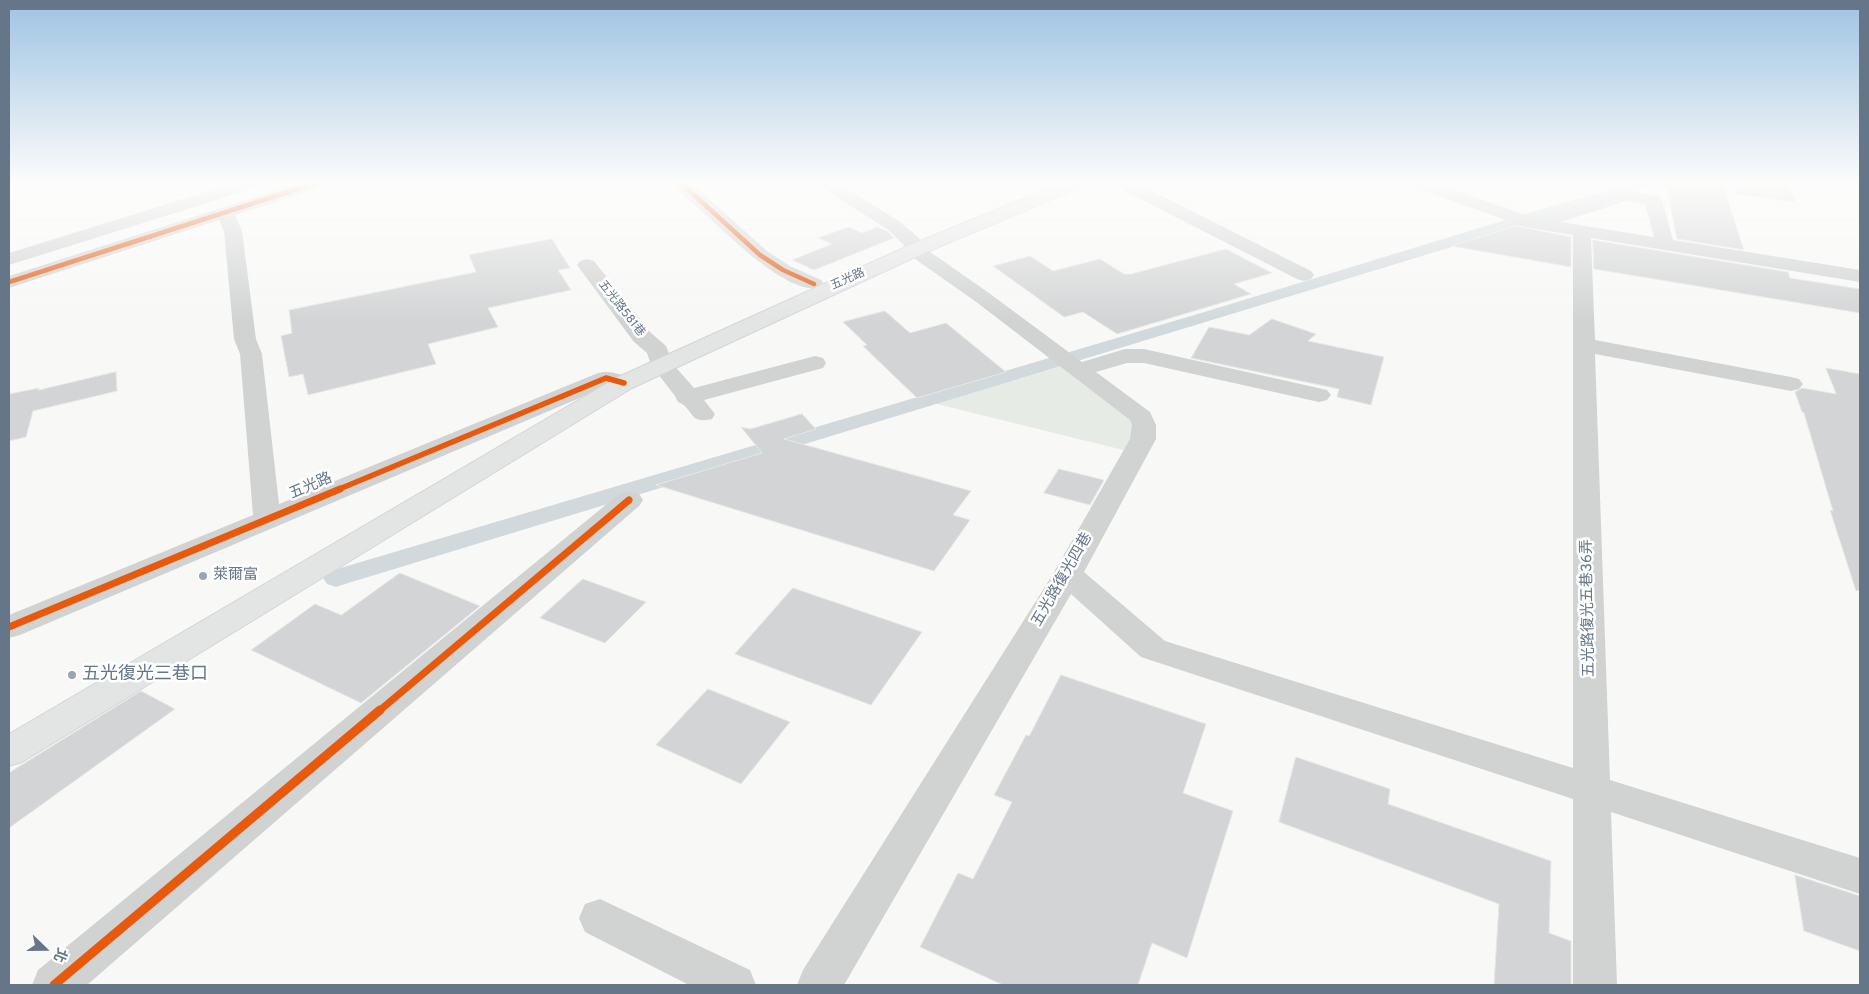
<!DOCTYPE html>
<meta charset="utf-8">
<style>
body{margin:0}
#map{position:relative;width:1869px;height:994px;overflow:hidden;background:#f8f8f7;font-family:Overpass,"Noto Sans TC",sans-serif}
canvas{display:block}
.frame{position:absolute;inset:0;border:10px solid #657689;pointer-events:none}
.north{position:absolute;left:20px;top:924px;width:50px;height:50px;-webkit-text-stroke:4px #fff;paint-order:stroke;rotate:112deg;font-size:14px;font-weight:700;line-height:20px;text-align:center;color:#657689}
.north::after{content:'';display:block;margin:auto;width:18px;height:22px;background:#657689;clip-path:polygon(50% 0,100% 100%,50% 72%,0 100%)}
</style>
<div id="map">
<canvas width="1869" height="994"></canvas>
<div class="frame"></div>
<div class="north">北</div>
</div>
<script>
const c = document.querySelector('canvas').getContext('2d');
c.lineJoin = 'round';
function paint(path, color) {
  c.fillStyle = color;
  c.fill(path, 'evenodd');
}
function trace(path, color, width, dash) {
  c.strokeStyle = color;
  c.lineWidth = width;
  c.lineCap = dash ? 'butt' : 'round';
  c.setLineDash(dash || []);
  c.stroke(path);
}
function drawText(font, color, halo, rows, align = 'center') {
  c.font = font + ' Overpass,"Noto Sans TC",sans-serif';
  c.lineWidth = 5;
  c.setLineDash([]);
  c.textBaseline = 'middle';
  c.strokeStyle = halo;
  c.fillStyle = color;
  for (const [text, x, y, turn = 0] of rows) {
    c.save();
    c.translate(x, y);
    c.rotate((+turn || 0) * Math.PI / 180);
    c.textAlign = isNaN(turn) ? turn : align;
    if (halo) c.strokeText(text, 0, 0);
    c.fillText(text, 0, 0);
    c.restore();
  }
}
const green = new Path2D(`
 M1062 366 1134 421 1137 439 1123 450 933 403Z`);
const canal = new Path2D(`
 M1632 183H1654L1652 186 345 584 336 587 327 584 323 578 327 572 1201 313 1505 220Z`);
const building = new Path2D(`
 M1685 183H1722L1744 250 1677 239 1666 184 1686 187Z
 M1737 183H1788L1796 202 1736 194Z
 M1517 226 1571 237V267L1451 246Z
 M849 227 862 233 877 227 887 231 894 238 814 270 792 260 832 244 818 238Z
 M552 239 570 268 558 270 571 290 488 308 498 327 428 344 436 364 308 395 303 374 289 377 281 336 292 333 289 310 476 272 469 255Z
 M1593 240 1788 272 1790 278 1860 289V313L1594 269Z
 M1226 249 1272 273 1234 284 1251 294 1117 334 1083 312 1064 317 993 266 1030 256 1053 271 1100 259 1124 274H1131Z
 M885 311 910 333 946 323 1006 372 917 398 863 346 867 345 843 322Z
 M1272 319 1316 334 1308 341 1384 357 1371 405 1337 397 1339 389 1191 358 1209 327 1249 335Z
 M1826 368 1860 374V590L1856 591 1830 510 1833 511 1804 413 1802 412 1795 392 1802 388 1836 394Z
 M116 372 117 391 33 411 26 437 9 441V394L39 388 38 390Z
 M802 414 816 429 784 439 971 491 953 515 970 520 934 571 656 485 762 453 741 427 750 429Z
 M1059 469 1104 480 1090 505 1044 493Z
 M400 573 480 606 361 703 251 650 315 604 341 615Z
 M583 579 646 602 605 643 540 618Z
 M793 588 922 632 871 705 735 654Z
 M1061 675 1206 724 1183 793 1233 811 1187 958 1152 943 1138 985H1003L920 947 958 873 973 879 1012 802 994 795 1026 735 1029 736Z
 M708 689 790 722 741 784 656 745Z
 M141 691 175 709 9 828V773Z
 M1296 757 1390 789 1388 804 1551 861 1549 933 1571 941V985H1494L1499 904 1279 822Z
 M1795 875 1860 896V951L1804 931Z`);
const minor = new Path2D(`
 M235 183H260L258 187 9 265V253Z
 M299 183H324L322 187 235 215 242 231 256 339 262 354 279 504 598 373C610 370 621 375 632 378L636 383 632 388 624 390 608 386 20 635 9 638V615L253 515 240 354 234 339 224 231 219 220 9 288V276Z
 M673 183H691L767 251 790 266 821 280 824 284 821 288C789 296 729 236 706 215 695 205 681 195 673 183Z
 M819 183H838L900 222 919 238 923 247 989 293 1082 362 1125 349H1144L1327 390 1331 395 1327 400 1319 402 1144 363H1127L1096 372 1150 412 1156 425V439L1084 572 1165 641 1573 768V235L1525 227 1414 187 1412 183H1435L1537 219 1625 191 1659 196 1662 200 1673 240 1860 270V282L1591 238 1595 340 1791 377 1799 379 1803 384 1799 389 1791 391 1595 354 1610 780 1860 858V894L1611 812 1617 985H1573V799L1141 657 1071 594 844 985H797L803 970 1053 574 1130 439 1132 425 1130 420 975 301 908 254 903 244 888 230 821 187ZM1626 201 1645 204 1654 237 1561 222Z
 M1115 183H1136L1311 271 1314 275 1311 279 1304 281 1297 279 1117 187Z
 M587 259 594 261 650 332 666 346 673 364 694 388 815 356 823 358 826 363 823 368 704 400 715 414 712 419C688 425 694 408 678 402L675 396 651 365 647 353 634 342 577 265 580 261Z
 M629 492 639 494 643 500 639 506 87 985H32L38 970 619 494Z
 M600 899 750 970 756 985H689L585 932 579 918 585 904Z`);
const major = new Path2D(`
 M1061 183H1083L1081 187 922 254 632 388 22 762 9 766V734L616 378 908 246Z`);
const cyclewayFar3 = new Path2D(`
 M681 183 760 255 783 270 814 284
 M9 282 316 183`);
const cyclewayFar2 = new Path2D(`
 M337 490 606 378 624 383`);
const cyclewayFar1 = new Path2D(`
 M9 627 340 489
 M379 711 629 500`);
const cycleway = new Path2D(`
 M54 985 380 710`);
const markers = [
 [203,576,5,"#98a4b0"],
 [72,675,5,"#98a4b0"]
];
const farStreetnames = [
 ["五光路",848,280,-24],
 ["五光路581巷",621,309,52]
];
const streetNames = [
 ["五光路",311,487,-23],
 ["五光路復光四巷",1063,580,-60],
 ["五光路復光五巷36弄",1589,608,-91]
];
const poiNames = [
 ["萊爾富",213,576]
];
const nearPoinames = [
 ["五光復光三巷口",82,675]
];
paint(green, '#e7ebe5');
paint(canal, '#d2d9dc');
paint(building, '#d3d4d5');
trace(building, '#e7e7e6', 1);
trace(major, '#d3d5d6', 2);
paint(minor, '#d1d3d3');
paint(major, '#e3e4e4');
trace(cyclewayFar3, '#e8590c', 4.5);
trace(cyclewayFar2, '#e8590c', 5.5);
trace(cyclewayFar1, '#e8590c', 7);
trace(cycleway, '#e8590c', 9);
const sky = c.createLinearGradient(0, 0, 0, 322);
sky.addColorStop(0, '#9fc3e3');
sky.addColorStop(0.57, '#fcfcfb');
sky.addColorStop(1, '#fcfcfb00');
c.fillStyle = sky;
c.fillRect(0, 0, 1869, 322);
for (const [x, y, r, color] of markers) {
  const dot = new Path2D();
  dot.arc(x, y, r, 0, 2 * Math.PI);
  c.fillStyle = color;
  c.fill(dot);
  trace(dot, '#fff', 2);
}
drawText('12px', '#657689', '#fff', farStreetnames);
drawText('15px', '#657689', '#fff', streetNames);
drawText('15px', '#657689', '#fff', poiNames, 'left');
drawText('18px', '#657689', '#fff', nearPoinames, 'left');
</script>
